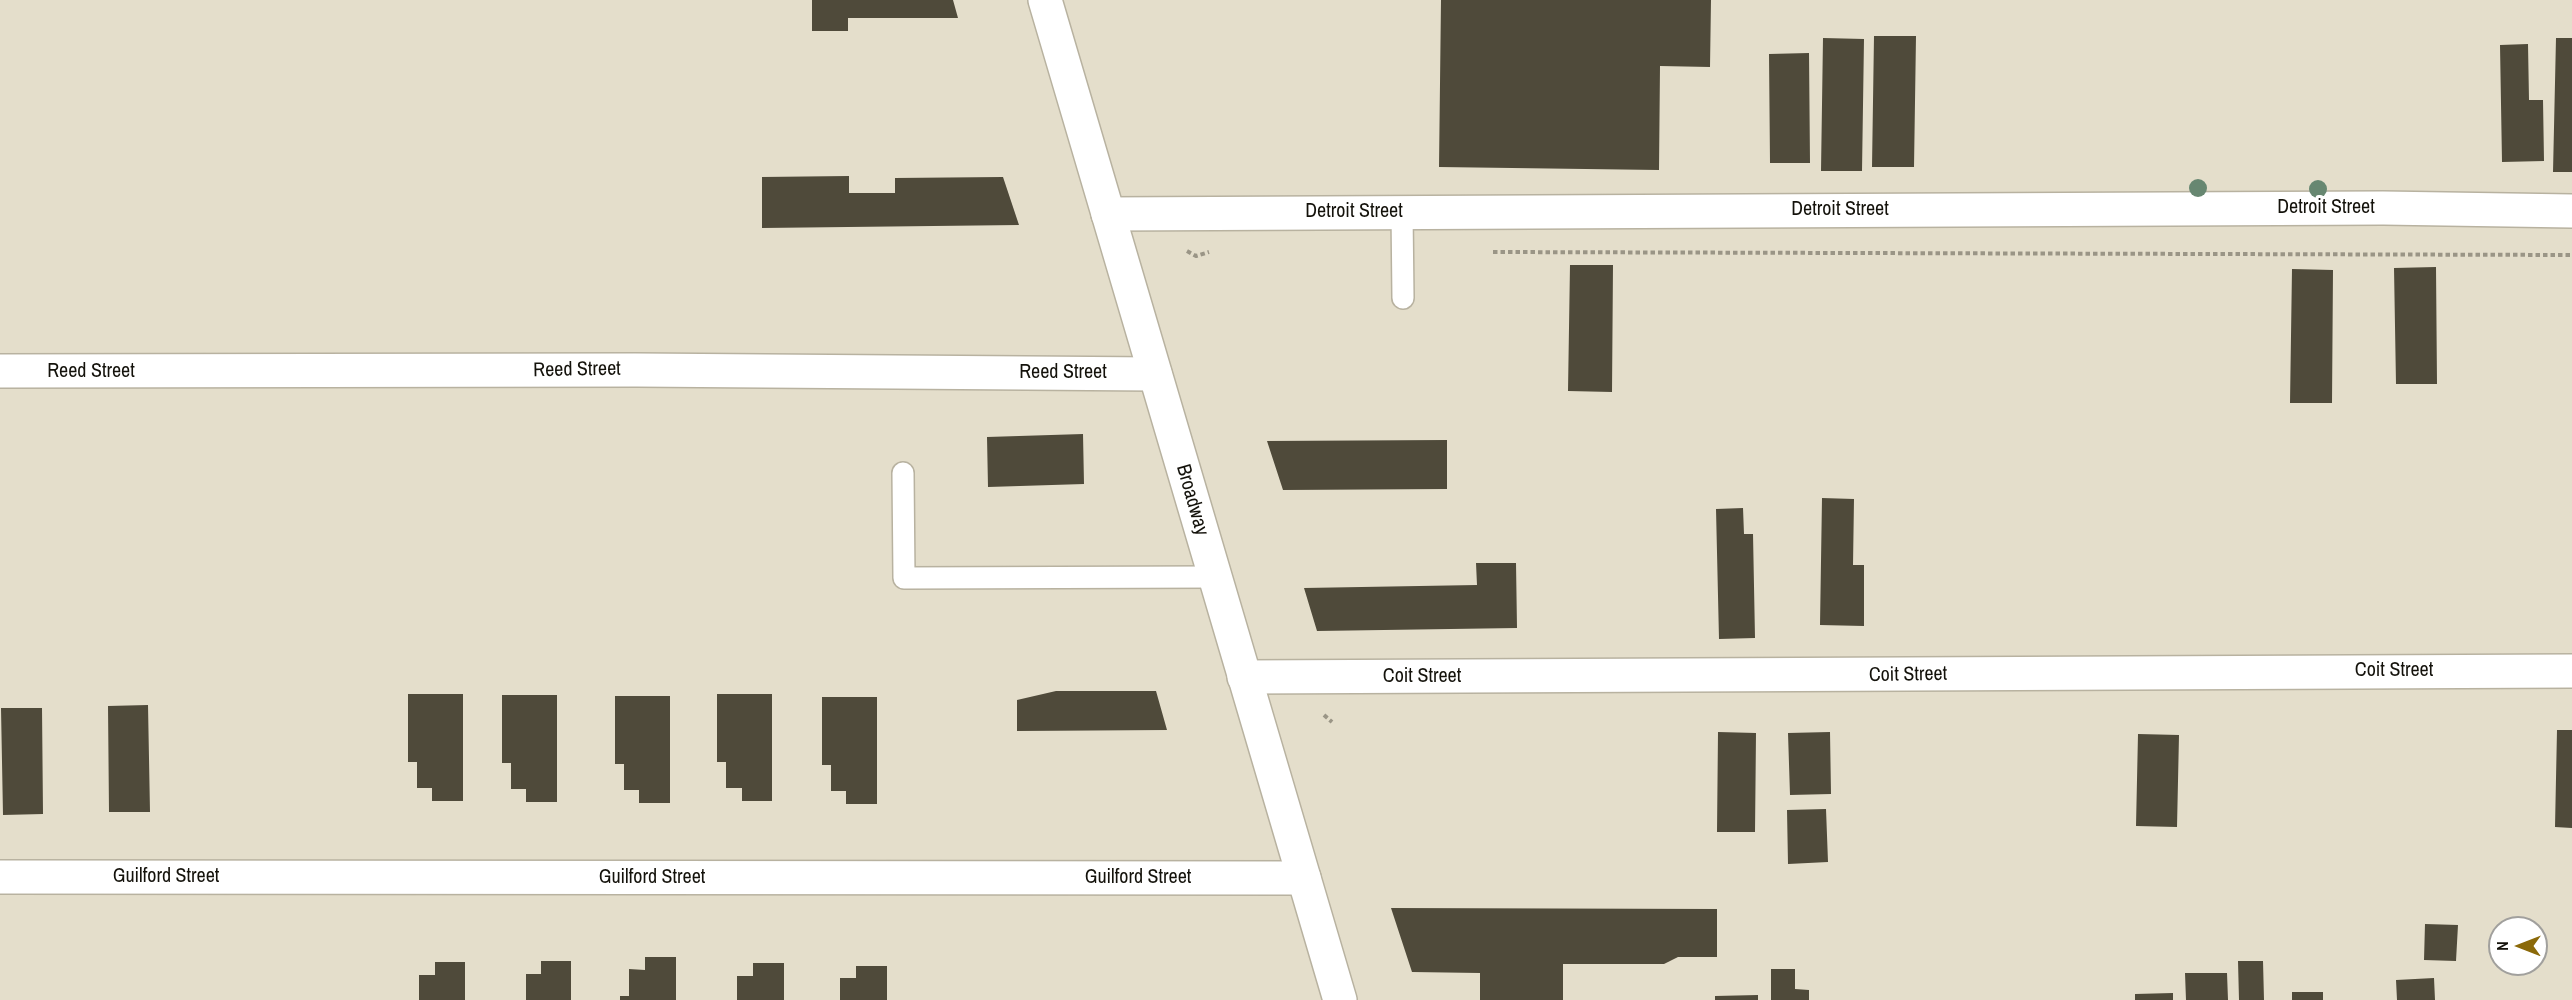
<!DOCTYPE html>
<style>
body{margin:0}
#map{position:relative;width:2572px;height:1000px;overflow:hidden;background:#e4decb;font-family:"Archivo Narrow",sans-serif}
canvas{display:block}
.north{position:absolute;left:2488px;top:916px;width:60px;height:60px;box-sizing:border-box;background:#fff;border:2px solid #a1a09d;border-radius:50%;rotate:270deg;font-size:16px;font-weight:700;line-height:24px;text-align:center;color:#14120b}
.north::after{content:'';display:block;margin:auto;width:21px;height:27px;background:#8b6909;clip-path:polygon(50% 0,100% 100%,50% 72%,0 100%)}
</style>
<div id="map">
<canvas width="2572" height="1000"></canvas>
<div class="north">N</div>
</div>
<script>
const c = document.querySelector('canvas').getContext('2d');
c.lineJoin = 'round';
function paint(path, color) {
  c.fillStyle = color;
  c.fill(path, 'evenodd');
}
function trace(path, color, width, dash) {
  c.strokeStyle = color;
  c.lineWidth = width;
  c.lineCap = dash ? 'butt' : 'round';
  c.setLineDash(dash || []);
  c.stroke(path);
}
function drawText(font, color, halo, rows, align = 'center') {
  c.font = font + ' "Archivo Narrow",sans-serif';
  c.lineWidth = 6;
  c.setLineDash([]);
  c.textBaseline = 'middle';
  c.strokeStyle = halo;
  c.fillStyle = color;
  for (const [text, x, y, turn = 0] of rows) {
    c.save();
    c.translate(x, y);
    c.rotate((+turn || 0) * Math.PI / 180);
    c.textAlign = isNaN(turn) ? turn : align;
    if (halo) c.strokeText(text, 0, 0);
    c.fillText(text, 0, 0);
    c.restore();
  }
}
const building = new Path2D(`
 M812 0H953L958 18H848V31H812Z
 M1441 0H1711L1710 67 1660 66 1659 170 1439 167Z
 M1874 36H1916L1914 167H1872Z
 M1823 38 1864 39 1862 171H1821Z
 M2556 38H2572V172H2553Z
 M2528 44 2529 100H2543L2544 161 2502 162 2500 45Z
 M1809 53 1810 163H1770L1769 54Z
 M849 176V193H895V178L1003 177 1019 225 762 228V177Z
 M1570 265H1613L1612 392 1568 391Z
 M2436 267 2437 384H2396L2394 268Z
 M2292 269 2333 270 2332 403H2290Z
 M1083 434 1084 484 988 487 987 437Z
 M1447 440V489L1283 490 1267 441Z
 M1822 498 1854 499 1853 565H1864V626L1820 625Z
 M1743 508 1744 534H1753L1755 638 1719 639 1716 509Z
 M1476 563H1516L1517 628 1317 631 1304 588 1477 585Z
 M1056 691H1156L1167 730 1017 731V700Z
 M408 694H463V801H432V788H417V762H408Z
 M717 694H772V801H742V788H726V762H717Z
 M502 695H557V802H526V789H511V763H502Z
 M615 696H670V803H639V790H624V764H615Z
 M822 697H877V804H846V791H831V765H822Z
 M148 705 150 812H109L108 706Z
 M1 708H42L43 814 3 815Z
 M2557 730H2572V828L2555 827Z
 M1718 732 1756 733 1755 832H1717Z
 M1830 732 1831 794 1790 795 1788 733Z
 M2138 734 2179 735 2177 827 2136 826Z
 M1826 809 1828 862 1788 864 1787 810Z
 M1391 908 1717 909V957H1678L1664 964H1563V1000H1480V973L1412 972Z
 M2425 924 2458 925 2456 961 2424 960Z
 M645 957H676V1000H620V996H629V969L645 970Z
 M541 961H571V1000H526V974H541Z
 M2238 961H2263L2264 1000H2239Z
 M435 962H465V1000H419V975H435Z
 M753 963H784V1000H737V976H753Z
 M856 966H887V1000H840V978H856Z
 M1771 969H1795V989L1809 990V1000H1771Z
 M2185 973H2227L2228 1000H2186Z
 M2434 978 2435 1000H2397L2396 980Z
 M2292 992H2323V1000H2292Z
 M2173 993V1000H2135V994Z
 M1758 995V1000H1715V996Z`);
const path = new Path2D(`
 M1187 251 1196 256 1209 252
 M1493 252 2572 255
 M1324 715 1332 722`);
const service = new Path2D(`
 M1402 212 1403 298
 M903 473 904 578 1215 577`);
const minor = new Path2D(`
 M1108 214 2383 208 2572 211
 M0 371 636 370 1155 374
 M1244 677 2572 671
 M0 877 1304 878`);
const primary = new Path2D(`
 M1045 0 1340 1000`);
const trees = [
 [2198,188],
 [2318,189]
];
const streetNames = [
 ["Detroit Street",2326,208],
 ["Detroit Street",1840,210],
 ["Detroit Street",1354,212],
 ["Reed Street",577,370,-1],
 ["Reed Street",91,372],
 ["Reed Street",1063,373],
 ["Broadway",1192,500,74],
 ["Coit Street",2394,671],
 ["Coit Street",1908,675,-1],
 ["Coit Street",1422,677],
 ["Guilford Street",166,877],
 ["Guilford Street",652,878],
 ["Guilford Street",1138,878]
];
paint(building, '#4f4a3a');
trace(service, '#b8b2a0', 24);
trace(minor, '#b8b2a0', 36);
trace(primary, '#b8b2a0', 36);
trace(path, '#9a9586', 4, [4.5, 3]);
trace(service, '#fff', 21);
trace(minor, '#fff', 33);
trace(primary, '#fff', 33);
c.fillStyle = '#678771';
for (const [x, y] of trees) {
  c.beginPath();
  c.arc(x, y, 9, 0, 2 * Math.PI);
  c.fill();
}
drawText('20px', '#14120b', '#fff', streetNames);
</script>
